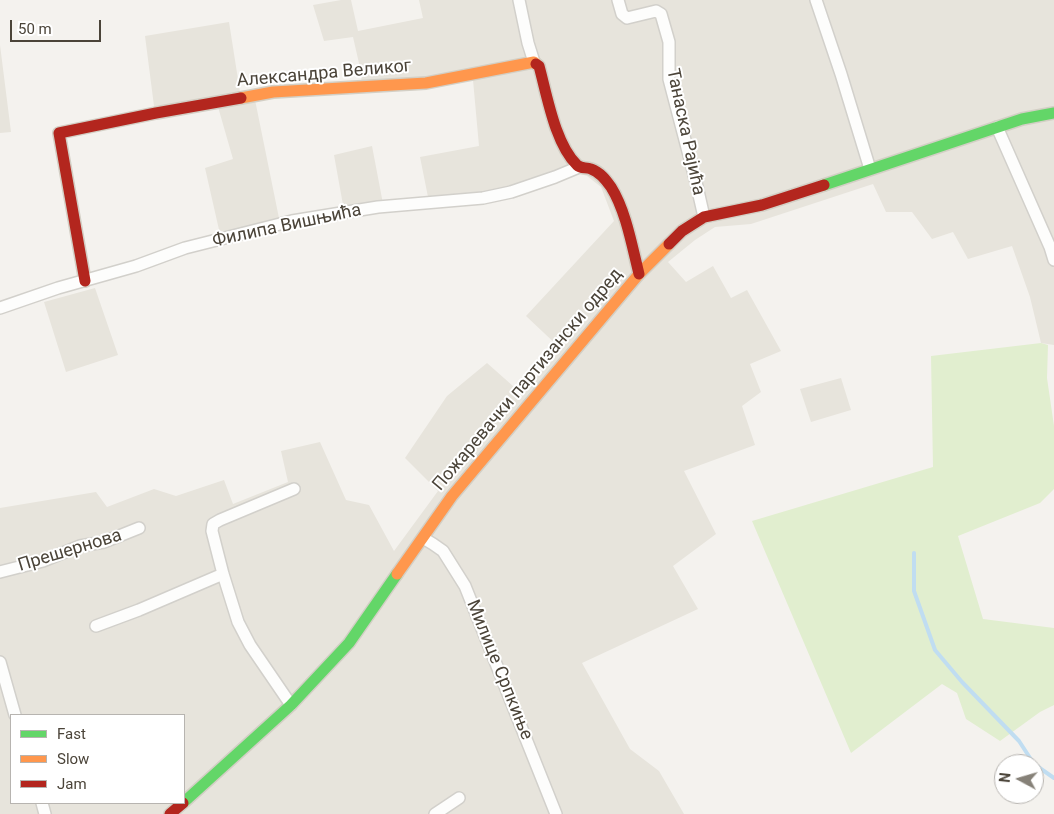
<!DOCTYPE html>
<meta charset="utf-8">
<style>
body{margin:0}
#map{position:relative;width:1054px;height:814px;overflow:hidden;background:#f4f2ee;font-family:Roboto,sans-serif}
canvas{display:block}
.legend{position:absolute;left:10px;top:714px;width:175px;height:90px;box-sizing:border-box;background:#fff;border:1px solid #b7b4b0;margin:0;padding:6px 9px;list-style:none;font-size:15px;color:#4b4439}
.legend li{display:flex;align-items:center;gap:10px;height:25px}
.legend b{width:25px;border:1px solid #b7b4b0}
.north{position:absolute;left:994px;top:754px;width:50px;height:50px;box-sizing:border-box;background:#fff;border:1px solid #b7b4b0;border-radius:50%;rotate:276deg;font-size:14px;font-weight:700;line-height:20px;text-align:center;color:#4b4439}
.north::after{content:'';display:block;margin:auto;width:18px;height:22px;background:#868178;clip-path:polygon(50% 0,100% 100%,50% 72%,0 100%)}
.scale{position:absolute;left:10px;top:20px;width:91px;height:22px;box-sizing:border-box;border:2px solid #4b4439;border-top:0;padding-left:6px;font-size:15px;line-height:18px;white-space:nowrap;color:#4b4439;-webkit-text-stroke:4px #fff;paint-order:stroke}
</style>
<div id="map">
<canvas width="1054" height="814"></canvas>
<ul class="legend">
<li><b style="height:6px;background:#63d668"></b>Fast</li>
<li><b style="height:6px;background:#ff974d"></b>Slow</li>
<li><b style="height:6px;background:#b3261e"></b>Jam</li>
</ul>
<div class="north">N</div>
<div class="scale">50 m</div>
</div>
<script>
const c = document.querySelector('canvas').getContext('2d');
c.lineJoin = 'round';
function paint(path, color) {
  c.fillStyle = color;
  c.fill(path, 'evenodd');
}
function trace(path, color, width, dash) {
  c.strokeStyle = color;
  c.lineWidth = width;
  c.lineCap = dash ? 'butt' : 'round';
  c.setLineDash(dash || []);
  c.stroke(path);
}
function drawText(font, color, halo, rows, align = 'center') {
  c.font = font + ' Roboto,sans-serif';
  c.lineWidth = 4;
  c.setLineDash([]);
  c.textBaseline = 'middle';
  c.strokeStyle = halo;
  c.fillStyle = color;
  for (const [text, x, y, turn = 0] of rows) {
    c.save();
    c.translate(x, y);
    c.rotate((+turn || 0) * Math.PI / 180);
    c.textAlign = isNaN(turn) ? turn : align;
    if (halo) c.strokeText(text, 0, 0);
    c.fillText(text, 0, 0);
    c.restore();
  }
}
const residential = new Path2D(`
 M341 0H351L358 31 423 18 419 0H1054V345L1041 343 1030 297 1012 246 968 259 953 232 932 239 912 212H886L873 184 751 224 715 227 695 240 668 262 686 282 713 266 731 298 747 290 781 351 750 364 761 392 742 406 755 445 684 471 716 534 673 566 698 609 582 663 630 749 659 771 684 814H0V508L96 492 107 507 154 489 176 496 224 480 233 504 288 482 281 451 320 442 346 500 369 505 394 551 438 491 405 458 447 396 487 363 522 394 561 349 526 316 614 221 601 187 587 176 577 173 430 207 420 157 479 146 473 80 362 91 361 72 353 37 324 41 313 5ZM11 715H184V803H11Z
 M229 22 240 92 253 90 281 228 222 243 205 168 233 159 216 100 154 106 145 36Z
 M0 45 11 132 0 133Z
 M372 146 384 209 345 216 334 155Z
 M95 288 118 355 66 372 44 302Z
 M841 378 851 410 811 422 800 389Z`);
const green = new Path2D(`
 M1041 343 1048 345 1047 378 1054 426V489L1040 503 958 536 983 619 1054 628V705L1040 712 1000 741 966 719 957 693 942 684 851 753 752 521 933 467 931 356Z`);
const stream = new Path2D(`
 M914 553V591L935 650 962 682 1019 741 1034 764
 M1034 764 1054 778`);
const street = new Path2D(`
 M519 0 528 43 534 62
 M618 0 622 14 627 18 656 11 661 14 669 42V79L696 182 704 217
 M816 0 841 74 870 169
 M997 127 1050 247 1054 260
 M0 308 58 288 136 266 185 248 292 221 378 207 483 198 511 192 555 177 579 167
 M423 538 433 544 443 551 465 586 556 814
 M0 572 43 561 80 546 104 542 139 528
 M96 626 139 610 223 574
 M0 662 15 715
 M291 705 250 645 238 622 223 574 212 531 213 524 220 520 294 489
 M42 803 45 814
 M435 814 459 798`);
const fast = new Path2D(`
 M824 185 1022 119 1054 113
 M184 802 291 705 349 643 397 574`);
const slow = new Path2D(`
 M241 98 273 92 426 83 534 62 536 64
 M397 574 452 496 639 274 669 244`);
const jam = new Path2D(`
 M536 64 539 66C547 95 555 144 577 165 581 169 586 167 591 169 600 172 606 180 611 187 626 211 632 246 639 274
 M669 244 682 231 704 217 762 205 824 185
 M85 281 59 133 156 113 241 98
 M170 814 183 803`);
const streetNames = [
 ["Александра Великог",324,74,-5],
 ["Танаска Рајића",685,132,78],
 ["Филипа Вишњића",287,226,-12],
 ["Пожаревачки партизански одред",528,380,-50],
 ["Прешернова",70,551,-17],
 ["Милице Српкиње",499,670,68]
];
paint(residential, '#e7e4dc');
paint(green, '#e1eecf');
trace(stream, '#c0ddf1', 4);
trace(street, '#d2d0cb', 14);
trace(fast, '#d3cfc5', 14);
trace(slow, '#d3cfc5', 14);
trace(jam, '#d3cfc5', 14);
trace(street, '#fdfdfc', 11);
trace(fast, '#63d668', 11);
trace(slow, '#ff974d', 11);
trace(jam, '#b3261e', 11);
drawText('18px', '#4b4439', '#fff', streetNames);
</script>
